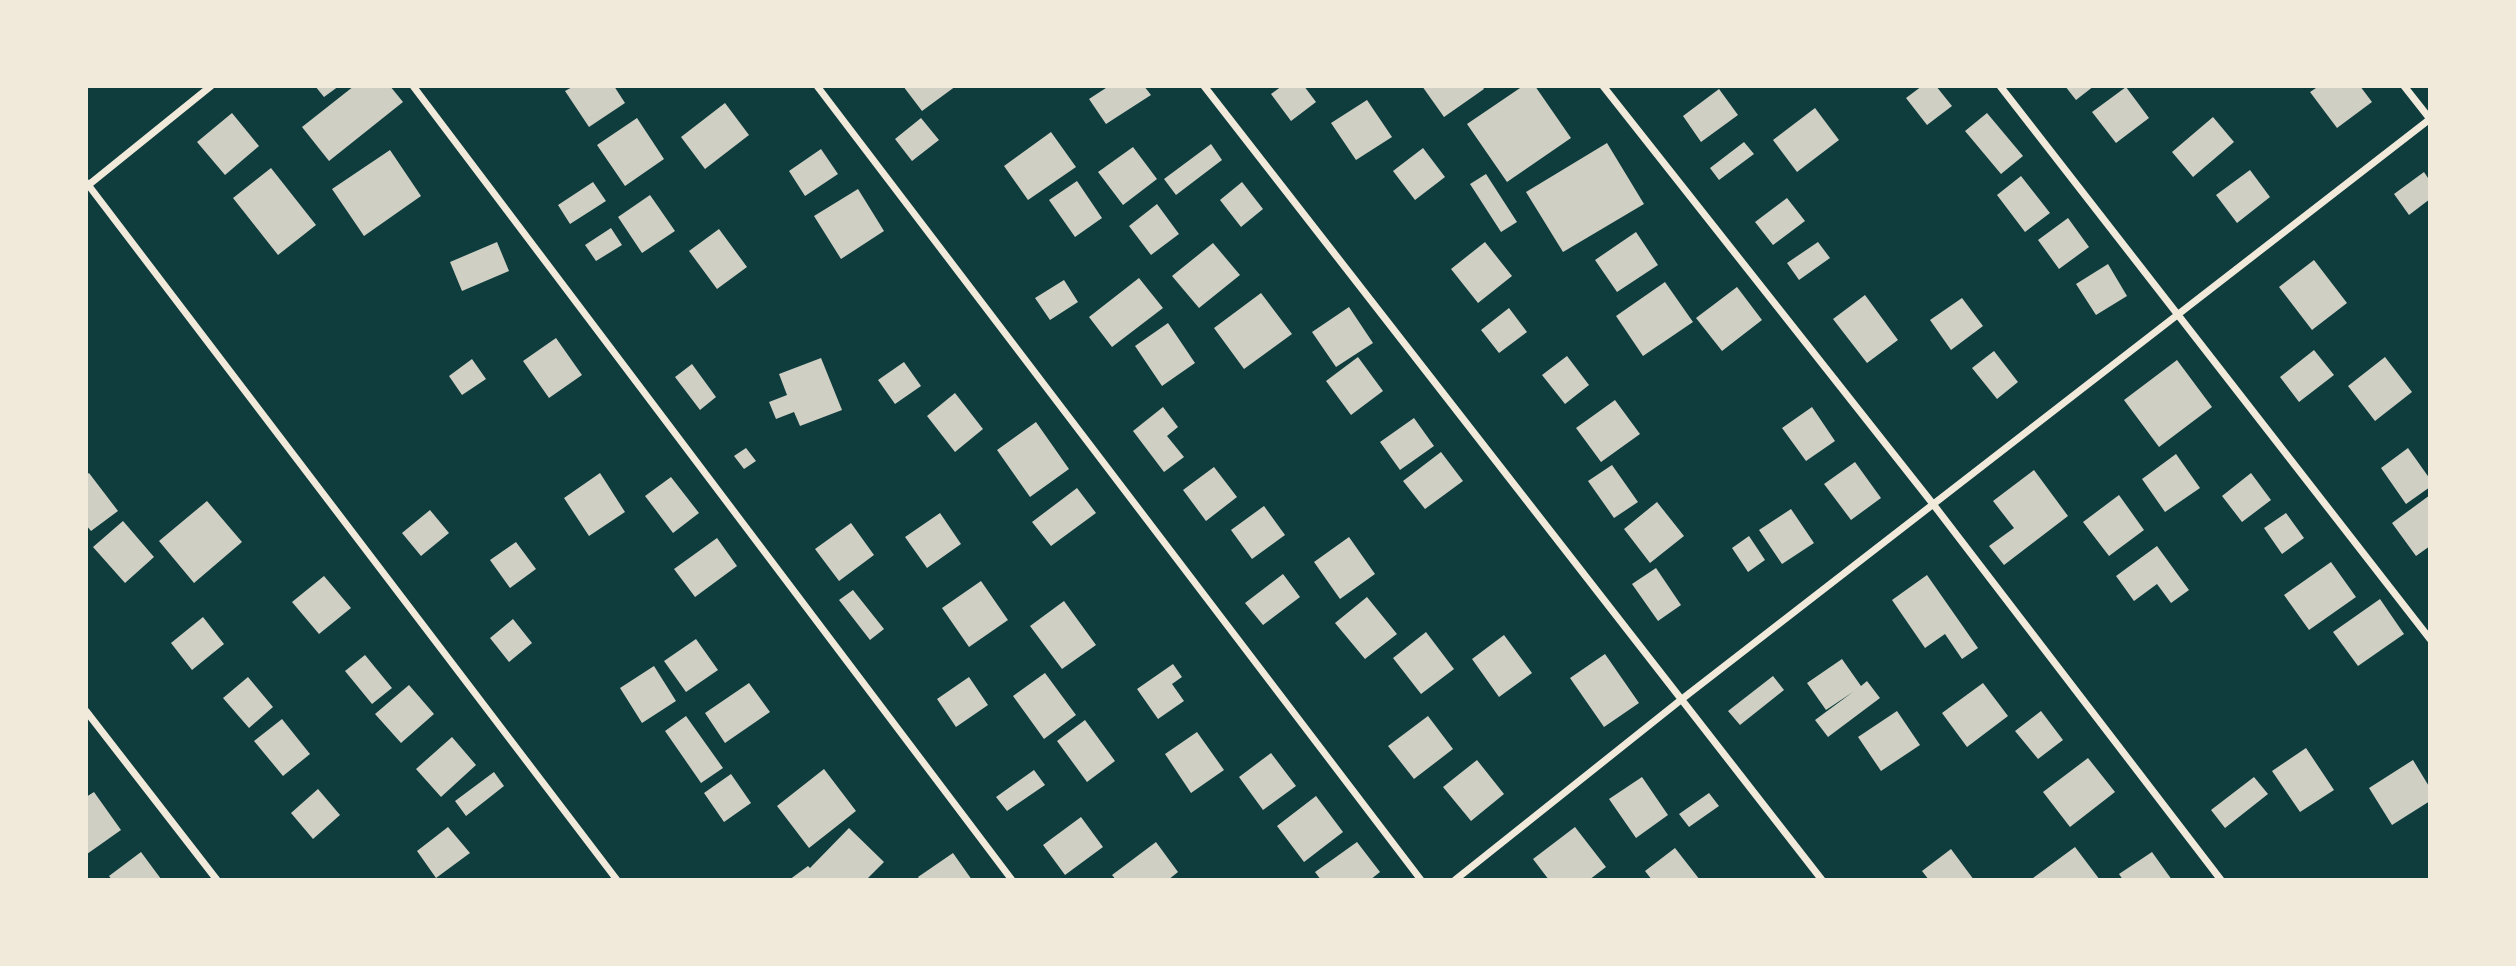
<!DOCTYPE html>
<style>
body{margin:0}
#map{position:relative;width:2516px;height:966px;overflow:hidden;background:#0f3d3e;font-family:"Noto Sans",sans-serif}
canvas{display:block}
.frame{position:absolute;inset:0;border:88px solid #f1e9da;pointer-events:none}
</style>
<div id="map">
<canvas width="2516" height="966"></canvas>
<div class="frame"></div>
</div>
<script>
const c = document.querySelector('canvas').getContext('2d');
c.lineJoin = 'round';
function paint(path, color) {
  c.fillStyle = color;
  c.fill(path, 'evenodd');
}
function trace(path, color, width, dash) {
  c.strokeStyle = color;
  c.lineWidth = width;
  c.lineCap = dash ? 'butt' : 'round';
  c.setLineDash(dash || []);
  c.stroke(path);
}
const building = new Path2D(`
 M315 86H339L324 97Z
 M354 86H390L403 102 329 161 302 127Z
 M574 86H614L625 103 589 127 565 91Z
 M903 86H956L922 111Z
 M1109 86H1144L1151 95 1106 124 1089 99Z
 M1282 86H1304L1316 102 1291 121 1271 94Z
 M1422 86H1482L1484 89 1444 117Z
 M1523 86H1535L1571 138 1507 182 1467 124Z
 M1922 86H1936L1952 106 1927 125 1906 98Z
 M2065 86H2094L2076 100Z
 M2319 86H2360L2372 102 2337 128 2310 92Z
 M2126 87 2149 118 2116 143 2092 112Z
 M1719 89 1738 115 1701 142 1683 116Z
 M1367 100 1392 137 1356 160 1331 123Z
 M725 103 749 135 705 169 681 137Z
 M1815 108 1839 140 1797 172 1773 140Z
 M232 113 259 146 225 175 197 142Z
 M1987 113 2023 156 2001 174 1965 131Z
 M2213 117 2234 142 2193 177 2172 152Z
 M637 118 664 159 625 186 597 145Z
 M921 118 939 140 912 161 895 139Z
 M1051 132 1076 167 1028 200 1004 166Z
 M1744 142 1754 154 1719 180 1710 168Z
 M1607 143 1644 204 1563 252 1526 192Z
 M1211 144 1222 160 1176 195 1164 179Z
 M1133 147 1157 179 1123 205 1098 172Z
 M1423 148 1445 177 1415 200 1393 171Z
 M821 149 838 174 805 196 789 171Z
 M390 150 421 196 364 236 332 189Z
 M271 168 316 225 278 255 233 198Z
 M2250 170 2270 197 2237 223 2216 195Z
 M2424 172 2430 181V199L2409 215 2394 194Z
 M1486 174 1517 222 1501 232 1470 184Z
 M2021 176 2050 213 2025 232 1997 195Z
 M1077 181 1102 218 1075 237 1049 200Z
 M593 182 606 201 570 224 558 205Z
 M1242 182 1263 209 1241 227 1220 200Z
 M858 189 884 231 841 259 814 216Z
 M650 195 675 231 642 253 618 217Z
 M1787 198 1805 221 1773 245 1755 222Z
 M1157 204 1179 234 1151 255 1129 226Z
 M2068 218 2089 247 2059 269 2038 240Z
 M611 228 622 245 596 261 585 245Z
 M719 229 747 267 717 289 689 251Z
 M1636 232 1658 265 1617 292 1595 260Z
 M497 242 509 271 462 291 450 262Z
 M1485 242 1512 276 1478 303 1451 269Z
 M1818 242 1830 258 1799 280 1787 263Z
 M1213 243 1240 275 1199 308 1172 276Z
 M2314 260 2347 303 2312 330 2279 287Z
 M2108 264 2127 296 2096 315 2076 284Z
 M1139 278 1163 308 1112 347 1089 317Z
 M1064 280 1078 302 1050 320 1035 298Z
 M1665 282 1693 322 1643 356 1616 316Z
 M1737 287 1762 320 1722 351 1696 318Z
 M1261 293 1292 334 1244 369 1214 328Z
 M1865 295 1898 340 1867 363 1833 319Z
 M1962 298 1983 326 1951 350 1930 320Z
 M1349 307 1373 343 1336 367 1312 332Z
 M1509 308 1527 332 1499 353 1481 330Z
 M1168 323 1195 363 1162 386 1135 346Z
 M556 338 582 375 549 398 523 361Z
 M2314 350 2334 375 2299 402 2280 377Z
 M1994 351 2018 382 1997 399 1972 368Z
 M1567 356 1589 385 1565 404 1542 375Z
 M1358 357 1383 391 1351 415 1326 381Z
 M2385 357 2412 392 2375 421 2348 386Z
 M821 358 842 410 800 426 794 412 776 419 769 402 787 395 779 374Z
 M472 359 486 379 462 395 449 376Z
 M2177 360 2212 407 2159 447 2124 400Z
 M904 362 921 386 895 404 878 380Z
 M692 364 716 397 700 410 675 377Z
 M955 393 983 429 955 452 927 416Z
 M1615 400 1640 434 1601 462 1576 428Z
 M1163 407 1178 427 1167 436 1184 457 1164 472 1133 431Z
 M1812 407 1835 441 1806 461 1782 428Z
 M1414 418 1434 446 1400 470 1380 442Z
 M1036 422 1069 469 1030 497 997 450Z
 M746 448 756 461 744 469 734 456Z
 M2408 448 2430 479V487L2406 504 2381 468Z
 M1441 452 1463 481 1425 509 1403 481Z
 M2176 454 2200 488 2165 512 2142 479Z
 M1855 462 1881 498 1851 520 1824 484Z
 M1612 465 1638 502 1614 518 1588 481Z
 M1214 467 1237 497 1206 521 1183 490Z
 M2034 470 2068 516 2004 565 1989 546 2014 528 1993 501Z
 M89 473 118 511 91 531 86 525V475Z
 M600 473 625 512 589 536 564 498Z
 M2251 473 2271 500 2242 522 2222 496Z
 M671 477 699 513 673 533 645 496Z
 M1077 488 1096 513 1051 546 1032 522Z
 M2119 495 2144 530 2109 556 2083 522Z
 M2430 495V546L2416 556 2392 523Z
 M207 501 242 542 194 583 159 541Z
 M1657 502 1684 536 1650 563 1624 529Z
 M1264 506 1285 535 1252 559 1231 530Z
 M1791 509 1814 543 1782 564 1759 530Z
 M430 510 449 533 421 556 402 533Z
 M940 513 961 544 927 568 905 537Z
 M2286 513 2304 538 2282 554 2264 528Z
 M123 521 154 557 125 583 93 547Z
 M851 523 874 555 839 581 815 549Z
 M1749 536 1765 560 1748 572 1732 548Z
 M1349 537 1375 574 1340 599 1314 562Z
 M717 538 737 566 695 597 674 569Z
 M516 542 536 569 510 588 490 560Z
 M2157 546 2189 590 2171 603 2157 584 2134 601 2116 576Z
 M2331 562 2356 597 2309 630 2284 595Z
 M1656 568 1681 605 1658 621 1632 584Z
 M1283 574 1300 597 1263 625 1245 603Z
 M1927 575 1978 648 1962 659 1945 634 1925 648 1892 600Z
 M324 576 351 608 319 634 292 602Z
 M981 581 1008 620 969 647 942 608Z
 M853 590 884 629 870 640 839 600Z
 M1367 597 1397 634 1365 659 1335 623Z
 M2380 599 2404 634 2358 666 2333 632Z
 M1064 601 1096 645 1062 669 1030 626Z
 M203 617 224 644 192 670 171 643Z
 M513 619 532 643 509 662 490 638Z
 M1426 632 1454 669 1421 694 1393 658Z
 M1504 635 1532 673 1499 697 1472 659Z
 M696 639 718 670 686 692 664 661Z
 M1605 654 1639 703 1604 727 1570 678Z
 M365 655 392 688 372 704 345 671Z
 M1842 659 1861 686 1867 681 1880 698 1828 737 1815 720 1853 692 1826 710 1807 683Z
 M1173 664 1182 677 1172 684 1184 701 1158 719 1137 689Z
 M654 666 676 701 642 723 620 688Z
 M1045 673 1076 715 1044 739 1013 696Z
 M1773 676 1784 690 1740 725 1728 711Z
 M248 677 273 707 249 728 223 698Z
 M969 677 988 705 956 727 937 699Z
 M749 683 770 712 725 743 705 713Z
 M1983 683 2008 716 1967 747 1942 713Z
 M409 685 434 714 401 743 375 714Z
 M1897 711 1920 745 1881 771 1858 737Z
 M2041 711 2063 740 2038 759 2015 731Z
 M686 716 723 768 701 783 665 731Z
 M1428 716 1453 749 1414 779 1388 746Z
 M282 719 310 754 283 776 254 741Z
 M1085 720 1115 761 1087 782 1057 741Z
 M1197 732 1224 770 1191 793 1165 754Z
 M452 737 476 765 441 797 416 769Z
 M2306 748 2334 790 2300 812 2272 771Z
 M1271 753 1296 786 1263 810 1239 777Z
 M2088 758 2115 792 2070 827 2043 792Z
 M1477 760 1504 794 1471 821 1443 787Z
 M2413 760 2430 788V801L2392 825 2369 788Z
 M824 769 856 811 809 848 777 806Z
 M1034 770 1045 785 1007 811 996 797Z
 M494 772 504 786 466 816 455 801Z
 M731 774 751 803 724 822 704 793Z
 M1642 777 1668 815 1636 838 1609 799Z
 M2254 777 2268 794 2225 828 2211 810Z
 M318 789 340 815 313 839 291 813Z
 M94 792 121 830 87 854 86 797Z
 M1709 793 1719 806 1689 827 1679 814Z
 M1316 796 1343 832 1304 862 1277 826Z
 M1081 817 1103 847 1065 875 1043 845Z
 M448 827 470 853 436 878 417 851Z
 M1575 827 1606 867 1589 880H1549L1533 859Z
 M849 828 884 862 866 880H789L808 866 810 868Z
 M1156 842 1178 872 1168 880H1116L1112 875Z
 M1357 842 1380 872 1370 880H1321L1315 872Z
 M2075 847 2100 880H2034L2033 878Z
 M1675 848 1700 880H1652L1645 871Z
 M1951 849 1974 880H1929L1922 871Z
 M141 852 161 879 112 880 109 876Z
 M2152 852 2172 880H2123L2119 874Z
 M953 853 972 880H920L918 877Z`);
const minor = new Path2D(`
 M413 86 1012 880
 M817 86 1421 880
 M1204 86 1822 880
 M1603 86 1933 504 2221 880
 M2000 86 2430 639
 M86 182 617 880
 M86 187 211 86
 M86 711 217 880
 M1455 880 1682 699 2430 119 2404 86`);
paint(building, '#cfcfc3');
trace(minor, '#f1e9da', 7);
</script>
